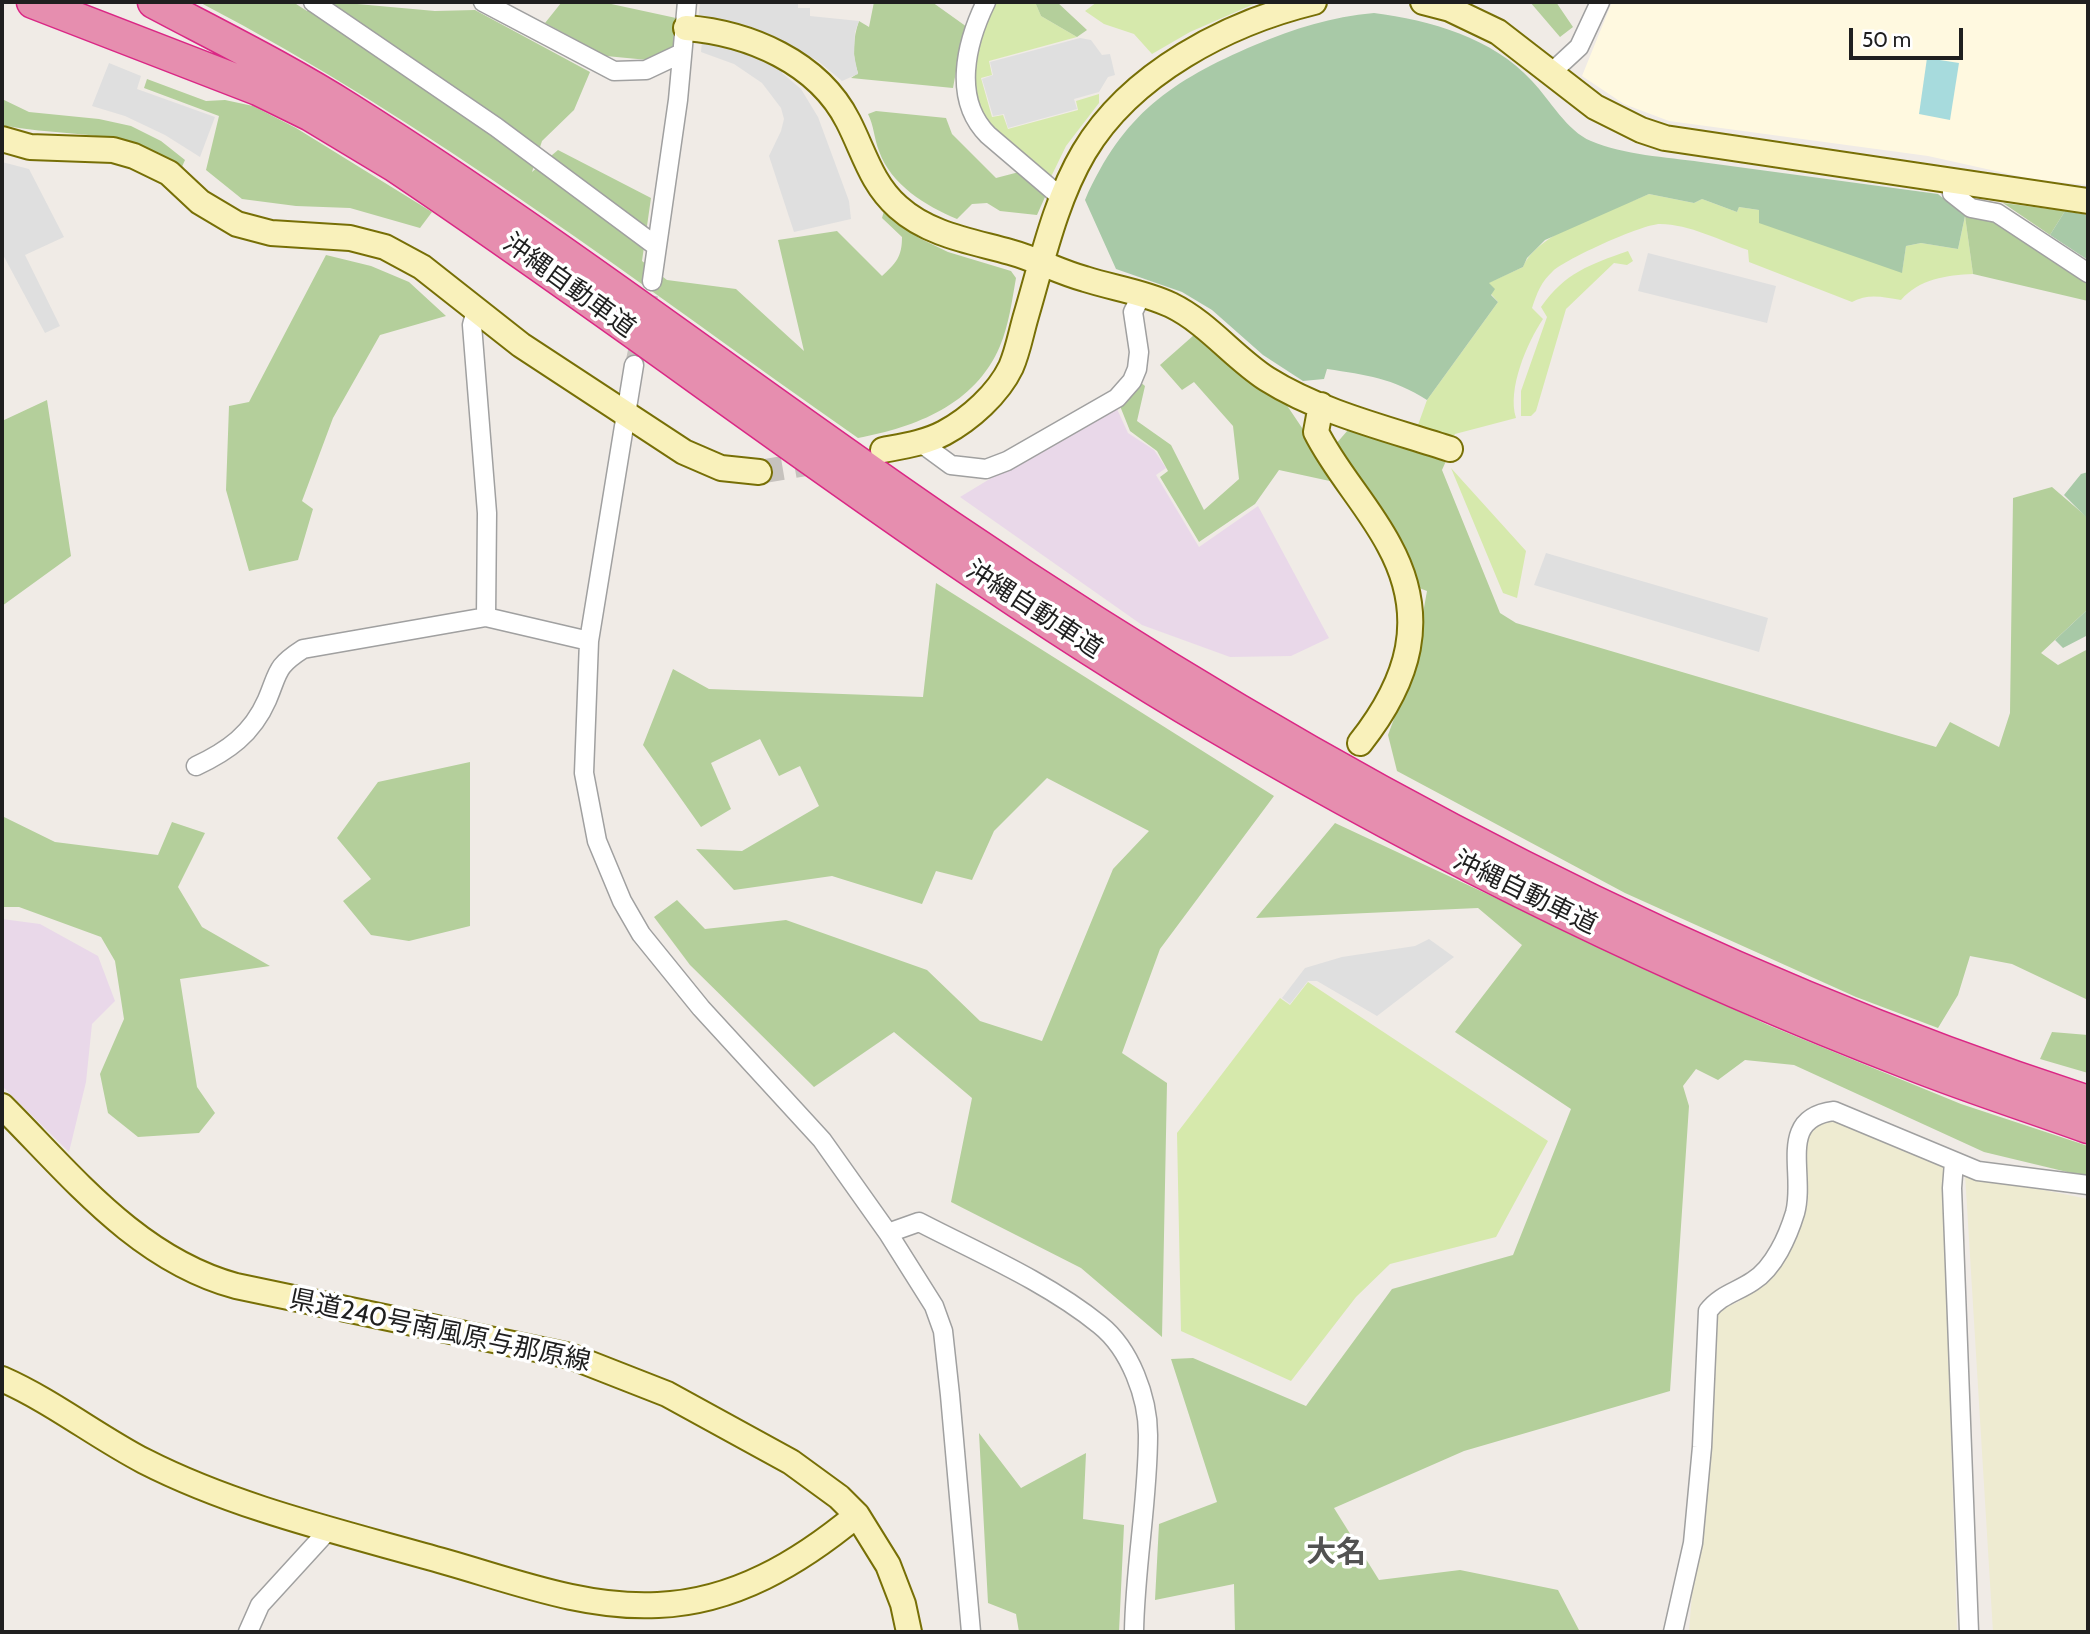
<!DOCTYPE html>
<meta charset="utf-8">
<style>
body{margin:0}
#map{position:relative;width:2090px;height:1634px;overflow:hidden;background:#f0ebe6;font-family:Cabin,sans-serif}
canvas{display:block}
.frame{position:absolute;inset:0;border:4px solid #1f1f1f;pointer-events:none}
.scale{position:absolute;left:1849px;top:28px;width:114px;height:32px;box-sizing:border-box;border:4px solid #1f1f1f;border-top:0;padding-left:9px;font-size:21px;line-height:24px;white-space:nowrap;color:#1f1f1f;-webkit-text-stroke:5px #fff;paint-order:stroke}
</style>
<div id="map">
<canvas width="2090" height="1634"></canvas>
<div class="frame"></div>
<div class="scale">50 m</div>
</div>
<script>
const c = document.querySelector('canvas').getContext('2d');
c.lineJoin = 'round';
function paint(path, color) {
  c.fillStyle = color;
  c.fill(path, 'evenodd');
}
function trace(path, color, width, dash) {
  c.strokeStyle = color;
  c.lineWidth = width;
  c.lineCap = dash ? 'butt' : 'round';
  c.setLineDash(dash || []);
  c.stroke(path);
}
function drawText(font, color, halo, rows, align = 'center') {
  c.font = font + ' Cabin,"Noto Sans JP",sans-serif';
  c.lineWidth = 7;
  c.setLineDash([]);
  c.textBaseline = 'middle';
  c.strokeStyle = halo;
  c.fillStyle = color;
  for (const [text, x, y, turn = 0] of rows) {
    c.save();
    c.translate(x, y);
    c.rotate((+turn || 0) * Math.PI / 180);
    c.textAlign = isNaN(turn) ? turn : align;
    if (halo) c.strokeText(text, 0, 0);
    c.fillText(text, 0, 0);
    c.restore();
  }
}
const industrial = new Path2D(`
 M1117 409 1128 433 1154 450 1166 468 1156 475 1199 547 1258 506 1329 638 1291 656 1230 657 1142 625 960 497 1049 443Z
 M2 919 40 924 98 956 115 1001 92 1024 86 1082 69 1152 2 1086Z`);
const education = new Path2D(`
 M1612 2H2088V185L2036 180 1928 156 1669 121 1624 104 1582 76Z`);
const farmland = new Path2D(`
 M1833 1120 1943 1165 1957 1632H1689L1713 1324 1718 1311 1738 1302 1771 1278 1796 1237 1808 1202 1804 1136 1816 1124Z
 M1965 1174 2088 1199V1632H1993Z`);
const grass = new Path2D(`
 M993 2H1035L1041 16 1077 37 989 61 992 75 981 78 992 117 1003 115 1008 129 1078 110 1076 101 1099 94V103L1066 146 1049 181 991 135 970 86V68Z
 M1097 2H1252L1254 4 1190 32 1152 54 1134 34 1104 24 1085 11Z
 M1649 194 1694 203 1702 199 1737 212 1739 207 1759 210 1902 272 1906 246 1921 243 1958 249 1965 216 1973 274C1947 275 1919 279 1901 300 1883 297 1868 293 1852 302L1749 262 1748 250C1721 241 1689 224 1660 224 1642 224 1566 259 1553 271 1541 282 1537 293 1532 308L1543 319C1527 343 1507 389 1516 418L1455 434 1453 438 1418 425 1427 400 1498 302 1491 294 1488 283 1523 267C1538 231 1613 210 1649 194Z
 M1628 251 1633 261 1627 265 1614 263 1566 309 1536 411 1531 416H1521V391L1547 317 1541 307C1566 272 1589 265 1628 251Z
 M1451 468 1526 551 1517 598 1503 593Z
 M1308 982 1548 1141 1496 1237 1390 1264 1356 1297 1291 1381 1181 1331 1177 1133 1280 998 1290 1005Z`);
const forest = new Path2D(`
 M199 2H293L307 11 335 2 435 11 475 10 590 72 574 110 542 141 532 172 558 150 651 198 642 261 667 280 736 289 804 351 778 240 837 231 882 276C896 263 902 257 902 237L882 218 884 211 919 238 948 252 1011 271 1016 278C1012 300 1009 325 1000 346 975 405 916 427 858 438 642 287 433 124 199 2Z
 M571 2H602L676 18 674 46 648 60 606 56 545 23 561 3Z
 M874 2H932L967 27 961 44 953 88 851 78 858 73C852 57 853 37 859 21L869 27Z
 M1035 2H1057L1087 30 1077 37 1041 16Z
 M1530 2H1556L1573 27 1560 37Z
 M147 79 206 101 225 100 253 106 296 128 432 212 420 228 350 208 296 206 242 199 206 170 219 116 144 88Z
 M2 99 29 112 99 119 131 126 161 141 185 160 181 169C120 125 70 139 2 125Z
 M876 111 946 118 952 134 996 178 1019 172 1045 197 1037 215 1000 211 987 203 972 204 957 219C926 206 891 185 879 151 874 138 874 126 868 114Z
 M2003 203 2065 211 2050 235Z
 M1965 216 1993 222 2088 284V301L1973 274Z
 M326 255 371 266 409 282 446 316 380 335 333 418 302 501 313 509 298 560 249 571 226 490 229 406 249 402Z
 M1194 335 1257 387 1286 404 1339 483 1279 470 1255 504 1199 542 1160 477 1168 471 1157 451 1130 431 1120 406 1140 382 1145 386 1137 421 1171 445 1204 510 1239 479 1233 426 1194 382 1182 390 1160 365Z
 M47 400 71 556 2 606V421Z
 M1348 430 1446 461 1442 470 1500 613 1516 623 1936 747 1950 722 1999 747 2010 713 2013 498 2052 487 2088 518V609L2041 653 2058 665 2088 649V1000L2012 964 1970 956 1958 995 1938 1028 1856 997 1625 893 1397 771 1388 735 1414 664 1427 591 1414 586 1335 445Z
 M936 583 1274 796 1160 949 1122 1053 1167 1083 1162 1337 1081 1268 951 1202 972 1098 894 1032 814 1087 690 965 654 917 677 900 705 929 786 920 927 970 980 1021 1042 1041 1113 869 1149 831 1047 778 994 831 972 880 936 871 922 904 832 876 734 890 696 849 742 851 819 806 800 766 779 776 760 739 711 763 731 809 701 827 643 745 673 669 709 689 923 697Z
 M470 762V926L409 941 371 935 343 901 371 879 337 838 378 782Z
 M2 816 55 842 158 855 172 822 205 833 178 887 202 927 270 966 180 979 197 1087 215 1113 199 1133 138 1137 108 1113 100 1074 124 1019 115 961 101 937 19 907H2Z
 M1335 823 1768 1025 1961 1104 2088 1146V1177L1984 1152 1794 1065 1745 1060 1718 1080 1696 1069 1683 1086 1689 1106 1670 1391 1464 1451 1334 1508 1379 1580 1460 1570 1558 1590 1580 1632H1235L1234 1584 1155 1600 1159 1524 1217 1502 1171 1359 1193 1358 1306 1406 1392 1289 1513 1255 1571 1109 1455 1032 1522 945 1478 908 1256 918Z
 M2052 1032 2088 1035V1073L2040 1059Z
 M979 1433 1021 1488 1086 1453 1083 1519 1124 1525 1119 1632H1019L1016 1614 988 1603Z`);
const cemetery = new Path2D(`
 M1374 13C1430 20 1493 38 1532 81 1550 100 1567 131 1591 141 1624 155 1666 157 1701 162 1780 173 1859 183 1938 194L1965 216 1958 249 1921 243 1906 246 1902 273 1759 223V210L1739 207 1737 212 1702 199 1694 203 1649 194 1545 240 1527 258 1523 267 1489 283 1495 289 1491 295 1498 302 1427 400C1392 378 1367 375 1327 369L1324 379 1303 381 1263 355 1212 310 1182 292 1116 269 1085 200C1123 114 1171 81 1255 45 1295 28 1331 17 1374 13Z
 M2065 211 2088 215V260L2050 235Z
 M2088 472V519L2064 495 2081 474Z
 M2088 609V635L2063 648 2055 640Z`);
const parking = new Path2D(`
 M700 2H798V8H810V16L859 21 855 32 854 55 858 74 842 81 818 61 780 40 777 43 698 22Z
 M1080 38 1091 40 1102 55 1110 54 1115 75 1108 77 1099 92 1074 99 1077 109 1008 128 1004 114 993 116 982 79 993 75 990 62Z
 M702 40 729 44 782 69V73L801 89 818 117 849 201 851 219 794 232 769 156 781 131 784 119 781 108 762 83 734 64 701 52Z
 M109 63 141 76 137 89 215 117 200 157 165 135 125 116 92 106Z
 M2 162 29 169 64 237 25 255 60 326 45 333 2 253Z
 M1648 253 1776 286 1767 323 1638 291Z
 M1546 553 1768 618 1759 652 1534 585Z
 M1429 939 1454 957 1377 1016 1317 981H1308L1290 1004 1282 998 1305 968 1342 957 1415 946Z`);
const water = new Path2D(`
 M1927 58 1959 63 1950 120 1919 114Z`);
const streetTunnel = new Path2D(`
 M634 365 652 281`);
const secondaryTunnel = new Path2D(`
 M759 472 824 461`);
const street = new Path2D(`
 M313 2 496 127 656 246
 M483 2 614 71 646 70 682 53
 M986 2C966 43 952 99 988 135L1063 199
 M1552 72 1579 47 1600 2
 M1952 181V193L1971 208 1997 213 2088 273
 M652 281 678 100 687 2
 M476 310 472 325 487 513 486 617
 M634 365 589 641 584 773 597 841 622 901 641 934 701 1008 822 1140 888 1233 934 1306 943 1331 950 1395 971 1632
 M921 443 951 465 986 469 1007 461 1117 398 1132 381 1137 369 1139 352 1133 312 1142 294
 M196 766C228 751 252 734 267 700 279 672 275 667 303 649L486 617 589 641
 M1954 1162 1952 1188 1969 1632
 M888 1233 919 1222C979 1253 1047 1282 1100 1325 1130 1349 1148 1397 1148 1435 1148 1501 1135 1566 1134 1632
 M248 1632 260 1605 324 1535 327 1528
 M1673 1632 1693 1543 1702 1447 1708 1311C1720 1295 1737 1292 1753 1281 1774 1268 1788 1236 1795 1213 1806 1173 1776 1118 1834 1111L1978 1171 2088 1185`);
const secondary = new Path2D(`
 M1423 2 1450 9 1498 32 1595 107 1641 130 1665 138 2088 201
 M686 28C749 33 818 62 848 121 864 152 871 183 898 207 929 235 971 241 1010 252 1036 259 1059 272 1085 279 1113 288 1144 292 1171 305 1208 323 1233 357 1267 379 1321 413 1389 429 1450 449
 M2 139 30 147 113 150 134 156 169 173 200 202 237 224 271 233 350 238 385 247 422 267 521 345 684 452 721 468 759 472
 M1321 405 1316 432C1336 472 1368 505 1389 545 1429 618 1409 681 1360 743
 M883 450C904 446 925 443 944 433 970 419 998 394 1011 367 1018 351 1021 333 1026 316 1042 262 1055 201 1084 152 1131 73 1228 23 1314 2
 M2 1106C72 1176 137 1259 236 1286L570 1356 667 1394 791 1462 839 1497 857 1515 888 1565 903 1604 909 1632
 M2 1379C52 1401 96 1436 144 1461 238 1509 345 1533 446 1562 513 1581 586 1609 658 1605 734 1602 799 1563 857 1515`);
const highway = new Path2D(`
 M33 2 258 89 311 115 394 165C669 349 928 557 1214 725 1437 856 1671 971 1912 1064 1970 1087 2030 1106 2088 1127
 M154 2C220 37 287 70 350 110 556 240 749 390 950 527 1302 766 1682 970 2088 1102`);
const streetNames = [
 ["沖縄自動車道",569,286,36],
 ["沖縄自動車道",1034,610,33],
 ["沖縄自動車道",1525,893,26],
 ["県道240号南風原与那原線",440,1331,12]
];
const quarterNames = [
 ["大名",1336,1553]
];
paint(industrial, '#e9d8e9');
paint(education, '#fff9e0');
paint(farmland, '#eeebd1');
paint(grass, '#d6e9ac');
paint(forest, '#b4cf9b');
paint(cemetery, '#a8c9a7');
paint(parking, '#dfdfdf');
paint(water, '#a7dbdd');
trace(streetTunnel, '#c6c2be', 18, [18, 9]);
trace(secondaryTunnel, '#c6c2be', 24, [24, 12]);
trace(street, '#a0a0a0', 21);
trace(secondary, '#776f06', 28);
trace(highway, '#da2785', 35);
trace(street, '#fff', 18);
trace(secondary, '#f9f1bb', 24);
trace(highway, '#e68eaf', 32);
drawText('26px', '#1f1f1f', '#fff', streetNames);
drawText('bold 30px', '#525252', '#fff', quarterNames);
</script>
